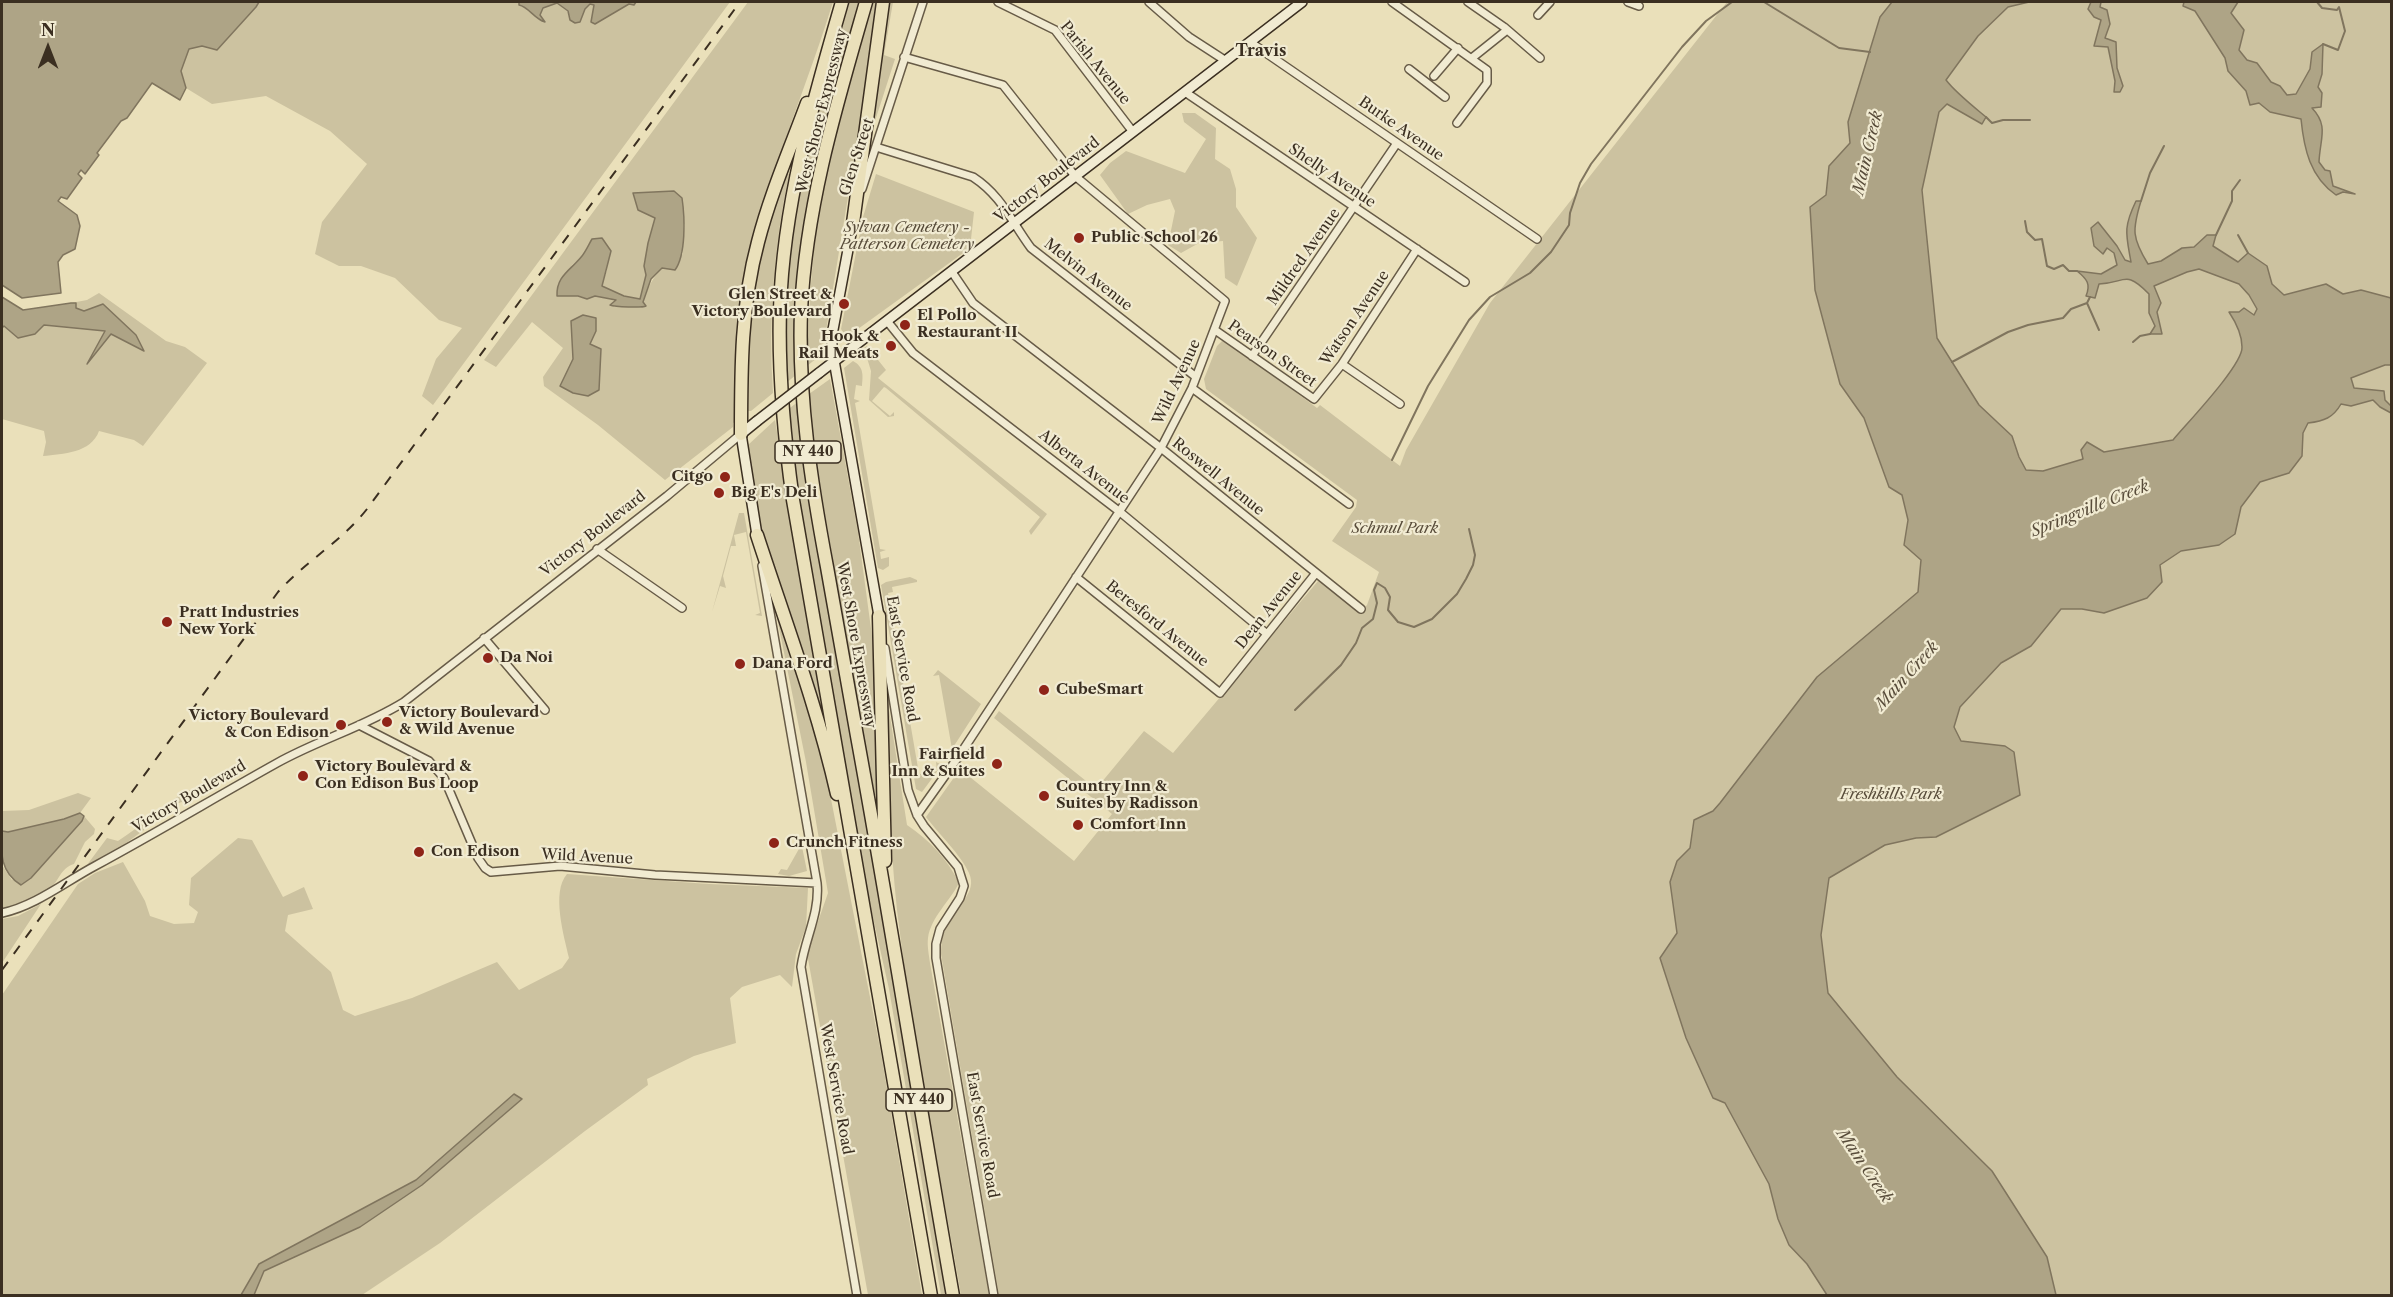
<!DOCTYPE html>
<style>
body{margin:0}
#map{position:relative;width:2393px;height:1297px;overflow:hidden;background:#eae0ba;font-family:"Libre Caslon Text",serif}
canvas{display:block}
.frame{position:absolute;inset:0;border:3px solid #3b2f21;pointer-events:none}
.north{position:absolute;left:18px;top:18px;width:60px;height:60px;-webkit-text-stroke:4px #f1ebd2;paint-order:stroke;rotate:0deg;font-size:16px;font-weight:700;line-height:24px;text-align:center;color:#3b2f21}
.north::after{content:'';display:block;margin:auto;width:21px;height:27px;background:#3b2f21;clip-path:polygon(50% 0,100% 100%,50% 72%,0 100%)}
</style>
<div id="map">
<canvas width="2393" height="1297"></canvas>
<div class="frame"></div>
<div class="north">N</div>
</div>
<script>
const c = document.querySelector('canvas').getContext('2d');
c.lineJoin = 'round';
function paint(path, color) {
  c.fillStyle = color;
  c.fill(path, 'evenodd');
}
function trace(path, color, width, dash) {
  c.strokeStyle = color;
  c.lineWidth = width;
  c.lineCap = dash ? 'butt' : 'round';
  c.setLineDash(dash || []);
  c.stroke(path);
}
function drawText(font, color, halo, rows, align = 'center') {
  c.font = font + ' "Libre Caslon Text",serif';
  c.lineWidth = 4.5;
  c.setLineDash([]);
  c.textBaseline = 'middle';
  c.strokeStyle = halo;
  c.fillStyle = color;
  for (const [text, x, y, turn = 0] of rows) {
    c.save();
    c.translate(x, y);
    c.rotate((+turn || 0) * Math.PI / 180);
    c.textAlign = isNaN(turn) ? turn : align;
    if (halo) c.strokeText(text, 0, 0);
    c.fillText(text, 0, 0);
    c.restore();
  }
}
const green = new Path2D(`
 M259 2H519L520 5C529 7 533 20 544 21L540 15 543 8 557 3 568 12 570 20 590 4 595 5 592 17 611 15 629 3 634 5 636 2H730L433 405 422 396 436 359 462 328 439 320 395 278 361 266H339L315 254 322 222 367 164 330 131 266 96 212 104 186 88 181 71 189 49 202 46 217 50 256 7Z
 M748 2H833C800 109 749 216 738 329 735 359 737 390 738 420L733 423V427L665 480 598 425 544 386 543 377 563 348 532 322 496 367 484 360ZM641 192H655L685 225 682 241 683 254C658 270 653 274 643 302L645 306 641 308 629 305 614 307 617 300 595 296 587 299 579 296H557L572 265 582 257 592 239 607 270 601 286 624 296 640 299 646 275 644 266 648 243 656 217 647 214Z
 M847 2H861L811 191 797 374 785 384C783 318 786 252 798 187 809 125 830 63 847 2Z
 M873 2H880L824 343 818 347 817 358 807 366C809 311 811 256 821 201 833 134 855 68 873 2Z
 M887 2H893L884 55 895 59 866 149Z
 M1727 2H2391V1295H999L941 954C941 943 943 932 948 922 956 906 978 893 969 873 961 855 939 834 926 817L960 769 1074 861 1112 814 994 718 999 711 1096 789 1144 731 1173 753 1318 581 1325 582 1361 611 1367 605 1379 572 1332 541 1356 507 1357 500 1206 389 1204 379 1217 346 1224 339 1317 408 1320 405 1400 466 1406 450 1490 303Z
 M1182 113H1195L1216 128 1215 159 1230 169 1236 189V207L1257 238 1237 286 1225 278 1223 241 1199 243 1181 253 1168 245 1175 211 1170 199 1147 205 1128 214 1100 175 1110 163 1126 151 1185 173 1206 139 1184 122Z
 M785 172 789 174C774 246 768 320 773 393L751 411H745L750 315 759 253Z
 M876 174 974 212 970 248 851 334 845 335 841 329 863 217Z
 M99 293 166 341 185 347 207 363 143 446 134 440 99 431C91 453 63 454 43 456L46 442 44 431 2 419V328L4 325 35 334 44 325 100 330 105 332 104 335 91 358 111 334 143 350 76 308 75 303H71L87 300Z
 M867 346 886 370 878 378 1047 514 1031 535 1029 531 1040 517 886 388 884 387 872 401 890 416 894 412V416L888 417 869 400 871 371 864 348Z
 M853 361C864 367 863 375 862 386L856 385 854 399 860 401 855 403 880 549 886 550 880 552 881 559 889 557V566L883 570 878 568 844 368Z
 M830 379 858 532 874 651 877 796 875 795C860 719 847 642 834 566 824 508 813 452 809 394Z
 M799 401 800 434 813 514 947 1295H941L889 989 861 864 816 605 786 411Z
 M775 420 822 707H819L762 534 748 445Z
 M739 513H744L762 616 755 615 760 613 746 532 734 535 736 546H731L723 576 726 588 720 586 712 612Z
 M910 577 917 580V582L892 587 893 592 888 593 919 774 937 771 936 762 942 765 922 792 916 789 881 585 886 582Z
 M775 608H776L818 740 830 794 881 1053 922 1295H868L807 953 828 893 806 762Z
 M938 670 981 704 952 749 939 675 933 676Z
 M886 710H889L907 825C930 841 947 858 959 883 950 901 931 917 928 938 927 946 929 955 930 963L989 1295H961C939 1167 912 1039 897 910 890 843 888 777 886 710Z
 M188 790 200 791 189 799 174 805 159 819 118 849 87 865 107 838 118 841C143 825 163 805 188 790Z
 M78 793 91 798 80 813 64 819 8 832 2 831V811L29 810Z
 M84 816 95 829 94 834 85 842 74 864C61 868 59 880 51 888 40 897 15 907 2 910V865L12 880 82 821Z
 M800 837 807 871 789 876 778 874 781 869 787 870 800 847 795 843Z
 M238 838 252 840 283 897 304 887 313 909 288 915 285 931 331 972 343 1010 355 1016 412 998 497 962 519 990 562 968 569 958C564 936 551 892 567 874L709 884 808 888 806 927 796 954 792 987 780 975 742 987 730 998 736 1043 694 1056 647 1079 648 1085 585 1131 440 1243 362 1295H254L264 1271 360 1227 422 1185 521 1100 514 1094 416 1180 259 1264 241 1295 2 1296V995L78 884 95 873 123 862 145 901 150 916 174 924 194 923 198 912 189 905 191 878Z
 M41 904 2 963V919L18 916Z`);
const water = new Path2D(`
 M2 2H259L256 7 217 50 202 46 189 49 181 71 186 88 180 100 152 83 127 118 121 121 97 153 99 155 85 174 81 170 78 174 82 178 67 199 61 197 58 201 77 215 80 226 75 249 63 255 58 262 61 293 22 298 2 285Z
 M519 2H636L634 5 629 4 595 24 591 22 594 5 590 4 585 9 580 22 575 23 570 20 568 11 557 3 543 8 540 15 545 22C534 19 529 7 519 5Z
 M1892 2H2029L2008 7 1978 36 1946 80C1956 93 1974 107 1986 117L1982 124 1947 104 1939 112 1922 190 1937 338 1979 405 2012 436 2019 457 2026 470 2043 471 2083 459 2081 450 2087 442 2104 452 2173 440C2187 423 2243 365 2242 347 2242 335 2235 321 2229 312H2239L2244 308 2254 315 2257 309 2249 295 2239 284 2199 269 2187 272 2154 286 2161 303 2157 312 2162 334H2150L2155 326 2149 313V294C2125 269 2126 283 2099 284L2095 298 2086 296C2091 284 2087 279 2077 271L2101 274 2117 265 2114 253 2107 248 2103 254 2094 246 2091 228 2098 222 2117 246 2125 260 2131 262C2126 234 2123 228 2136 201H2141C2132 230 2132 238 2148 264L2161 261 2182 248 2194 247 2207 235H2216L2213 246 2238 262 2248 253 2267 266 2272 284 2284 295 2326 284 2343 294 2361 290 2391 298V365H2385L2351 378 2354 388 2384 391 2385 400 2391 406V413L2380 407 2373 400 2351 406 2341 404C2333 418 2324 421 2308 423L2303 433 2302 456 2289 473 2260 482 2241 507 2235 534 2219 545 2181 551 2160 565 2162 582 2147 598 2104 613 2082 609H2061L2031 646 2001 663 1960 707 1954 727 1961 741 2005 746 2014 752 2020 795 1936 837 1916 838 1885 845 1829 878 1821 935 1828 993 1897 1077 1992 1171 2047 1257 2056 1295H1827L1807 1264 1789 1245 1778 1219 1769 1184 1725 1103 1713 1098 1686 1038 1660 958 1677 933 1670 882 1677 861 1690 848 1694 820 1713 811 1720 803 1817 677 1918 592 1921 560 1904 545 1908 520 1902 495 1889 487 1864 418 1840 384 1815 290 1810 207 1826 195 1829 166 1850 143 1848 122 1880 17Z
 M2091 2H2101L2100 7 2107 10 2110 24 2105 38 2116 42 2117 68 2123 86 2120 92H2114L2115 81 2108 47 2094 46 2101 20 2094 17 2088 9Z
 M2184 2H2238L2231 13 2244 30 2239 50 2247 60 2257 63 2271 82 2280 86 2287 95 2296 94 2310 69 2312 52 2323 44 2322 74 2318 87 2322 93 2321 107 2312 108C2329 126 2320 138 2319 162L2325 170 2330 171 2333 186 2355 194 2343 192 2336 195C2310 177 2304 149 2301 119L2270 112 2259 103 2250 105 2246 91 2228 71 2225 58 2195 11 2183 6Z
 M674 191 682 198C685 218 686 255 675 270L662 268 651 279 643 302 646 306C642 308 615 307 610 305L616 300 595 296 587 299 578 296H557C556 276 571 270 582 256 586 251 589 244 592 239L602 238 611 251 602 286 624 296 640 299 646 275 644 266 648 243 655 218 638 210 633 193Z
 M2 297 23 310 71 303H76V308L84 311 103 304 136 335 144 351 111 334 87 364 105 331 44 325 35 334 18 338 4 326 2 328Z
 M583 315 596 318V331L590 344 601 349 599 390 588 396 573 393 560 386 573 359 571 321Z
 M80 813 84 816 82 821 31 878 21 885C0 872 1 854 2 831L8 832 64 819Z
 M514 1094 522 1099 422 1185 360 1227 264 1271 254 1295H241L259 1264 416 1180Z`);
const stream = new Path2D(`
 M1764 2 1839 48 1870 52
 M2317 2 2322 8 2337 10 2339 7 2345 31 2338 50 2323 44
 M1986 117 1992 123 2003 120H2030
 M2141 201 2150 173 2164 146
 M2025 221 2027 232 2035 240 2042 239 2047 266 2054 269 2063 265 2069 271H2077
 M2216 235 2232 201V191L2240 180
 M2238 235 2248 253
 M2090 297 2087 303 2099 330
 M2133 342 2140 336 2150 334
 M1952 362 2008 332 2028 325 2063 318 2071 309 2087 303
 M1392 460 1428 386 1469 320 1490 297 1530 273 1551 252 1569 225 1570 213 1580 183 1591 164 1682 47 1706 21 1732 2
 M1295 710 1341 665 1356 643 1362 628 1373 619 1377 603 1374 590 1377 583 1385 588 1390 597 1388 610 1398 622 1414 627 1432 619 1457 594 1466 579 1473 565 1475 555 1469 529`);
const minor = new Path2D(`
 M998 2 1055 30 1133 132
 M1149 2 1189 37 1226 61
 M1392 2 1487 70V83L1457 123
 M1468 2 1504 27 1540 58
 M1628 2 1639 6
 M1538 15 1550 2
 M1250 42 1537 239
 M904 57 1003 85 1075 176 1225 301 1192 388 1161 448 959 756 917 815
 M1472 58 1507 30
 M1409 69 1445 97
 M1434 76 1458 48
 M1185 92 1465 282
 M876 147 973 177C1002 196 1011 221 1031 248L1196 377
 M862 189 923 2
 M952 272 973 303 1161 448 1361 609
 M887 321 913 353 1120 512 1267 634
 M1215 330 1314 399 1342 364 1417 249
 M1252 356 1397 143
 M1342 364 1400 404
 M1192 388 1349 504
 M597 549 682 608
 M762 566 817 883C820 913 805 938 801 967L857 1296
 M1076 577 1220 693 1316 573
 M484 638 545 710
 M885 648 908 790 917 815 924 826 958 867 964 886 960 898 940 929 936 944V958L994 1296
 M359 725 429 761 444 778 478 858 485 868 491 872 560 866 655 875 817 883
 M2 913C35 906 65 882 95 866 156 833 216 797 277 763 318 740 364 727 404 702L667 496 741 434`);
const secondary = new Path2D(`
 M853 223 832 335V349L879 616
 M819 373 1302 2
 M757 535 741 434 757 421`);
const motorway = new Path2D(`
 M842 2C813 102 783 204 780 309 778 373 784 436 793 500L931 1296
 M866 2C837 103 806 204 801 311 798 398 811 482 827 567 837 623 847 679 857 736 891 922 920 1109 953 1296
 M853 223 883 2
 M741 434C741 369 741 305 758 242 770 195 790 149 807 103
 M757 535C785 621 817 706 837 794
 M879 616 885 861`);
const rail = new Path2D(`
 M2 970 278 592C306 561 342 541 367 509L740 2`);
const secondaryBridge = new Path2D(`
 M757 421 819 373`);
const markers = [
 [1079,238,6,"#8f2418"],
 [844,304,6,"#8f2418"],
 [905,325,6,"#8f2418"],
 [891,346,6,"#8f2418"],
 [725,477,6,"#8f2418"],
 [719,493,6,"#8f2418"],
 [167,622,6,"#8f2418"],
 [488,658,6,"#8f2418"],
 [740,664,6,"#8f2418"],
 [1044,690,6,"#8f2418"],
 [387,722,6,"#8f2418"],
 [341,725,6,"#8f2418"],
 [997,764,6,"#8f2418"],
 [303,776,6,"#8f2418"],
 [1044,796,6,"#8f2418"],
 [1078,825,6,"#8f2418"],
 [774,843,6,"#8f2418"],
 [419,852,6,"#8f2418"]
];
const shields = [
 [808,452,66],
 [919,1100,66]
];
const shieldNames = [
 ["NY 440",808,452],
 ["NY 440",919,1100]
];
const streetNames = [
 ["Parish Avenue",1095,63,51],
 ["West Shore Expressway",822,111,-76],
 ["Burke Avenue",1401,129,35],
 ["Glen Street",857,157,-72],
 ["Shelly Avenue",1332,176,34],
 ["Victory Boulevard",1047,180,-38],
 ["Mildred Avenue",1304,257,-55],
 ["Melvin Avenue",1088,275,38],
 ["Watson Avenue",1355,318,-56],
 ["Pearson Street",1272,354,35],
 ["Wild Avenue",1177,382,-65],
 ["Alberta Avenue",1084,467,38],
 ["Roswell Avenue",1218,477,39],
 ["Victory Boulevard",593,534,-38],
 ["Dean Avenue",1269,610,-51],
 ["Beresford Avenue",1157,624,39],
 ["West Shore Expressway",856,645,80],
 ["East Service Road",902,659,80],
 ["Victory Boulevard",189,797,-30],
 ["Wild Avenue",587,857,3],
 ["West Service Road",836,1089,80],
 ["East Service Road",982,1135,80]
];
const parkNames = [
 ["Sylvan Cemetery -",907,228],
 ["Patterson Cemetery",907,245],
 ["Schmul Park",1395,529],
 ["Freshkills Park",1891,795]
];
const poiNames = [
 ["Public School 26",1091,238],
 ["Glen Street &",832,295,"right"],
 ["Victory Boulevard",832,312,"right"],
 ["El Pollo",917,316],
 ["Restaurant II",917,333],
 ["Hook &",879,337,"right"],
 ["Rail Meats",879,354,"right"],
 ["Citgo",713,477,"right"],
 ["Big E's Deli",731,493],
 ["Pratt Industries",179,613],
 ["New York",179,630],
 ["Da Noi",500,658],
 ["Dana Ford",752,664],
 ["CubeSmart",1056,690],
 ["Victory Boulevard",399,713],
 ["& Wild Avenue",399,730],
 ["Victory Boulevard",329,716,"right"],
 ["& Con Edison",329,733,"right"],
 ["Fairfield",985,755,"right"],
 ["Inn & Suites",985,772,"right"],
 ["Victory Boulevard &",315,767],
 ["Con Edison Bus Loop",315,784],
 ["Country Inn &",1056,787],
 ["Suites by Radisson",1056,804],
 ["Comfort Inn",1090,825],
 ["Crunch Fitness",786,843],
 ["Con Edison",431,852]
];
const neighbourhoodNames = [
 ["Travis",1261,51]
];
const waterNames = [
 ["Main Creek",1868,153,-77],
 ["Springville Creek",2090,509,-22],
 ["Main Creek",1907,676,-48],
 ["Main Creek",1864,1166,56]
];
paint(green, '#ccc2a0');
paint(water, '#aea486');
trace(water, '#80755e', 1.5);
trace(stream, '#80755e', 2);
trace(minor, '#675b47', 10);
trace(secondary, '#3b2f21', 12);
trace(motorway, '#3b2f21', 15);
trace(minor, '#f1ebd2', 7);
trace(secondary, '#f1ebd2', 9);
trace(motorway, '#eae0ba', 12);
trace(rail, '#3b2f21', 2, [10, 10]);
trace(secondaryBridge, '#3b2f21', 12, []);
trace(secondaryBridge, '#f1ebd2', 9);
for (const [x, y, r, color] of markers) {
  const dot = new Path2D();
  dot.arc(x, y, r, 0, 2 * Math.PI);
  c.fillStyle = color;
  c.fill(dot);
  trace(dot, '#f1ebd2', 2);
}
for (const [x, y, w] of shields) {
  const box = new Path2D();
  box.roundRect(x - w / 2, y - 11, w, 22, 4.5);
  c.fillStyle = '#f1ebd2';
  c.fill(box);
  trace(box, '#3b2f21', 1.5);
}
drawText('bold 14px', '#3b2f21', null, shieldNames);
drawText('15px', '#3b2f21', '#f1ebd2', streetNames);
drawText('italic 15px', '#584c3a', '#f1ebd2', parkNames);
drawText('bold 15px', '#3b2f21', '#f1ebd2', poiNames, 'left');
drawText('bold 16px', '#3b2f21', '#f1ebd2', neighbourhoodNames);
drawText('italic 16px', '#584c3a', '#f1ebd2', waterNames);
</script>
